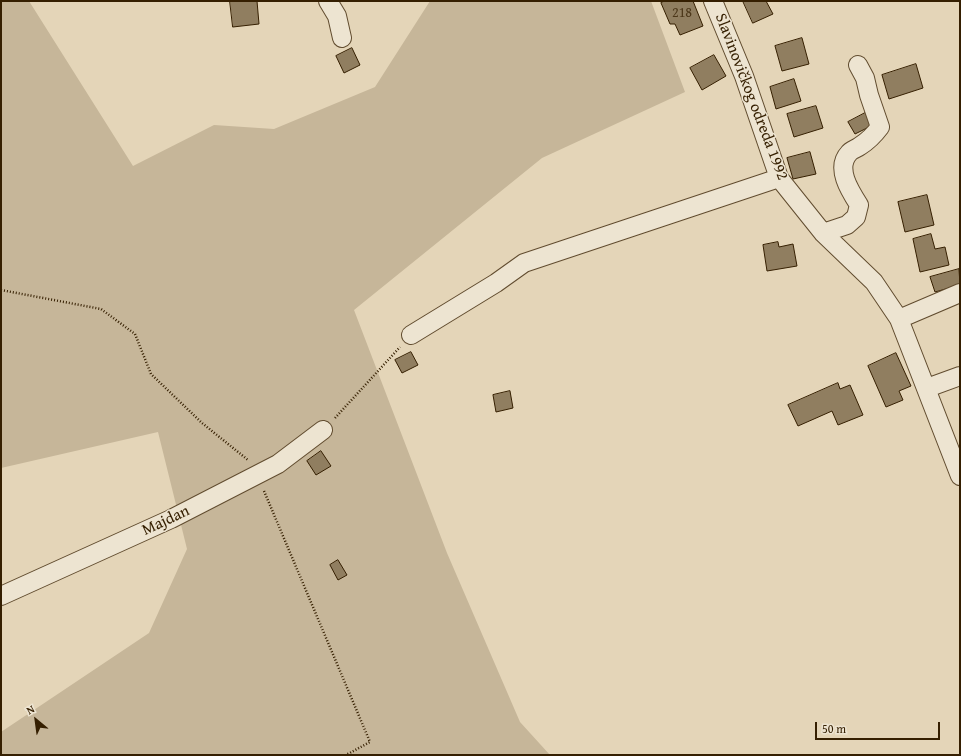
<!DOCTYPE html>
<meta charset="utf-8">
<style>
body{margin:0}
#map{position:relative;width:961px;height:756px;overflow:hidden;background:#e4d5b8;font-family:"Gentium Book Plus",serif}
canvas{display:block}
.frame{position:absolute;inset:0;border:2px solid #351f01;pointer-events:none}
.north{position:absolute;left:16px;top:700px;width:40px;height:40px;-webkit-text-stroke:3px #ede4d1;paint-order:stroke;rotate:331deg;font-size:11px;font-weight:700;line-height:16px;text-align:center;color:#351f01}
.north::after{content:'';display:block;margin:auto;width:14px;height:18px;background:#351f01;clip-path:polygon(50% 0,100% 100%,50% 72%,0 100%)}
.scale{position:absolute;left:815px;top:722px;width:125px;height:18px;box-sizing:border-box;border:2px solid #351f01;border-top:0;padding-left:5px;font-size:12px;line-height:14px;white-space:nowrap;color:#351f01;-webkit-text-stroke:3px #ede4d1;paint-order:stroke}
</style>
<div id="map">
<canvas width="961" height="756"></canvas>
<div class="frame"></div>
<div class="north">N</div>
<div class="scale">50 m</div>
</div>
<script>
const c = document.querySelector('canvas').getContext('2d');
c.lineJoin = 'round';
function paint(path, color) {
  c.fillStyle = color;
  c.fill(path, 'evenodd');
}
function trace(path, color, width, dash) {
  c.strokeStyle = color;
  c.lineWidth = width;
  c.lineCap = dash ? 'butt' : 'round';
  c.setLineDash(dash || []);
  c.stroke(path);
}
function drawText(font, color, halo, rows, align = 'center') {
  c.font = font + ' "Gentium Book Plus",serif';
  c.lineWidth = 3;
  c.setLineDash([]);
  c.textBaseline = 'middle';
  c.strokeStyle = halo;
  c.fillStyle = color;
  for (const [text, x, y, turn = 0] of rows) {
    c.save();
    c.translate(x, y);
    c.rotate((+turn || 0) * Math.PI / 180);
    c.textAlign = isNaN(turn) ? turn : align;
    if (halo) c.strokeText(text, 0, 0);
    c.fillText(text, 0, 0);
    c.restore();
  }
}
const green = new Path2D(`
 M1 1H29L133 166 214 125 274 129 375 87 430 1H651L685 92 542 158 354 310 447 553 520 722 550 755H1V732L149 633 187 549 158 432 1 468Z`);
const building = new Path2D(`
 M230 1H257L259 24 233 27Z
 M665 1H693L703 26 680 35 675 24H670L661 3Z
 M743 1H766L773 14 753 23Z
 M802 38 809 64 782 71 775 46Z
 M352 48 360 65 344 73 336 56Z
 M714 55 726 76 702 90 690 68Z
 M916 64 923 88 889 99 882 75Z
 M794 79 801 101 776 109 770 87Z
 M816 106 823 128 794 137 787 114Z
 M867 112 873 125 855 134 848 122Z
 M810 152 816 174 793 179 787 158Z
 M927 195 934 225 905 232 898 202Z
 M931 234 935 249 945 247 949 265 920 272 913 239Z
 M778 242 779 247 793 244 797 266 767 271 763 245Z
 M959 269 960 285 935 292 930 277Z
 M411 352 418 365 402 373 395 360Z
 M896 353 911 386 899 391 903 400 886 407 868 366Z
 M838 383 840 389 850 385 863 415 838 425 832 411 798 426 788 405Z
 M510 391 513 408 496 412 493 395Z
 M321 451 331 466 316 475 307 461Z
 M338 560 347 575 338 580 330 565Z`);
const path = new Path2D(`
 M1 290 101 309 135 334 151 374 202 423 248 460
 M335 418 400 347
 M264 491 370 742 346 755`);
const minor = new Path2D(`
 M328 1 337 16 342 38
 M713 1 744 76 779 178 823 233 874 282 899 319 960 476
 M823 233 847 225 856 217 859 205C850 191 835 168 849 153 851 150 856 149 860 146 868 141 874 135 880 127L869 95 865 78 858 65
 M899 319 960 293
 M411 335 496 283 524 263 779 178
 M927 388 960 376
 M1 596 171 519 278 464 323 430`);
const numberNames = [
 ["218",682,13]
];
const streetNames = [
 ["Slavinovičkog odreda 1992",751,97,69],
 ["Majdan",166,521,-25]
];
paint(green, '#c6b699');
paint(building, '#907e60');
trace(building, '#351f01', 1);
trace(minor, '#614c2f', 20);
trace(path, '#351f01', 2.5, [1, 2]);
trace(minor, '#ede4d1', 18);
drawText('14px', '#4c3719', null, numberNames);
drawText('16px', '#351f01', '#ede4d1', streetNames);
</script>
